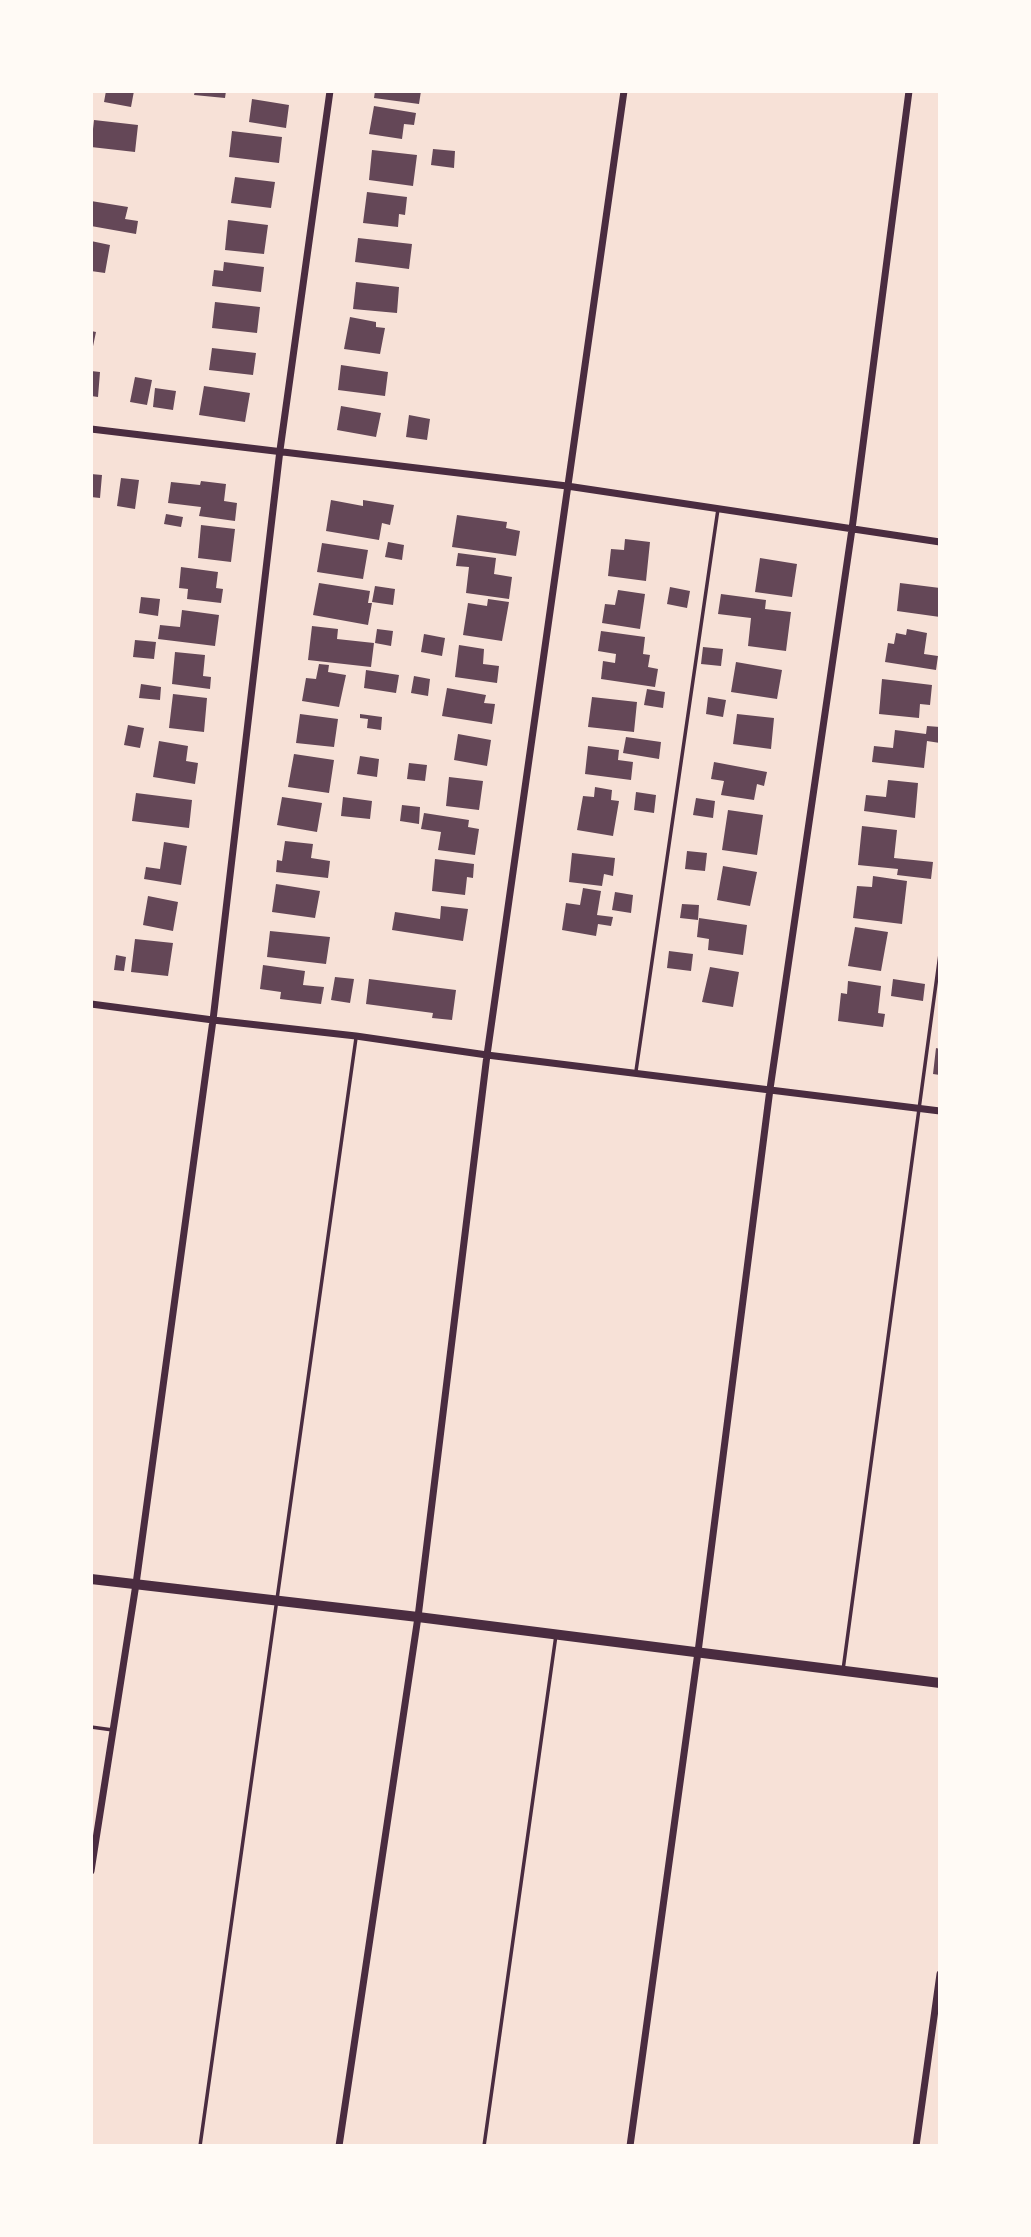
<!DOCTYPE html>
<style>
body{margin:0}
#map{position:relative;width:1031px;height:2237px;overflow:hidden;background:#f7e1d7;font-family:Figtree,sans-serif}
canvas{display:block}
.frame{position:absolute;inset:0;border:93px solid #fffaf5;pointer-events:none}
</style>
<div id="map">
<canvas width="1031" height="2237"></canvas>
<div class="frame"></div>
</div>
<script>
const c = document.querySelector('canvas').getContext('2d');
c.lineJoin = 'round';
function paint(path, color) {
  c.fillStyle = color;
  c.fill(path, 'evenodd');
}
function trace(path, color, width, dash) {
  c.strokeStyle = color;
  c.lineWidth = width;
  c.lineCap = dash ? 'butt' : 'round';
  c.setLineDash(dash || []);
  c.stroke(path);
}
const building = new Path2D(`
 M106 91H134L131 107 104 102Z
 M195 91H226L225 98 194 95Z
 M375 91H421L419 104 374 98Z
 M252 99 289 105 286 128 249 122Z
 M374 106 416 113 414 125 404 124 402 139 369 134Z
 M94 120 138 125 135 152 91 147Z
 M232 131 282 137 279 163 229 157Z
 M433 149 455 151 454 168 431 165Z
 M372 150 417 155 413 186 369 180Z
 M235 177 275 182 271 208 231 203Z
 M367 192 407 197 405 215 399 214 398 227 363 223Z
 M91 201 128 207 125 219 138 221 136 234 91 226Z
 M228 220 268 225 264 254 225 250Z
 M358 238 412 244 409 269 355 262Z
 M91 241 110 245 105 273 91 271Z
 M224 262 264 267 261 292 212 286 214 270 223 271Z
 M356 282 399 287 397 313 353 309Z
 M215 302 260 307 257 333 212 328Z
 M350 317 376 322V327L385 328 380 354 344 349Z
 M91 331 96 332 92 351H91Z
 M212 348 256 353 253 375 209 370Z
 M341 365 388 372 385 396 338 390Z
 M91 371 100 372 98 397 91 396Z
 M135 377 152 380 147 405 130 402Z
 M204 386 250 393 245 422 199 415Z
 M155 388 176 391 173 410 153 407Z
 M341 406 381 413 376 437 337 430Z
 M409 415 430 419 427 440 406 437Z
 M91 474 102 475 100 498 91 497Z
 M121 478 139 480 135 509 117 506Z
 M201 481 226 484 224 501 237 503 235 521 199 516 201 507 168 503 171 482 200 485Z
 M331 500 363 506V500L394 505 390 525 382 523 379 540 326 531Z
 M166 514 183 517 181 527 164 524Z
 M457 515 507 522 506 528 520 531 516 556 452 547Z
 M201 525 235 529 231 562 198 558Z
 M625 539 650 542 646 581 608 576 611 549 624 550Z
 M388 542 404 545 402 560 385 557Z
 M322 543 368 550 363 579 317 572Z
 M458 553 496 558 494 574 512 577 509 599 466 593 469 567 456 566Z
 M760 558 797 564 792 597 755 592Z
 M181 567 218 572 216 588 223 589 221 603 187 599 188 589 179 588Z
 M319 583 370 591 368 603H372L368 625 313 615Z
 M900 583 940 588V617L897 611Z
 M375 586 395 589 393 605 372 602Z
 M670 587 690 591 687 608 667 604Z
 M618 590 645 594 640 629 602 623 605 604 615 605Z
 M721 594 766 600 765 609 791 612 786 651 748 646 751 618 718 614Z
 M141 597 160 599 158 616 139 613Z
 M488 599 509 602 502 641 463 635 468 603 487 606Z
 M182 610 219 615 215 646 158 639 160 625 180 627Z
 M312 626 338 629 337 639 374 643 371 667 308 660Z
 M377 629 393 631 391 646 375 643Z
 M907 629 927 633 924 654 938 656 936 670 885 662 888 643 894 644 896 633 906 635Z
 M601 631 645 637 643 654 650 655 648 667 658 669 655 687 601 679 603 661 615 663 616 654 598 651Z
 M424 634 445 638 442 656 421 652Z
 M135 640 156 642 154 659 133 657Z
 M459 645 484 649 483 664 499 666 497 683 455 677Z
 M703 647 723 649 721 666 701 664Z
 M175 652 205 655 203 676 211 677 210 689 172 684Z
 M736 662 782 670 777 699 731 692Z
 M319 664 329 665 328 672 346 675 339 707 302 701 306 678 316 679Z
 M366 670 399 675 396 693 364 688Z
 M414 676 430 679 428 696 411 693Z
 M882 679 932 685 930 705 920 704 919 718 879 714Z
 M141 684 161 687 160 700 139 698Z
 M447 688 486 695 484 703 495 704 492 724 442 716Z
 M647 689 665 692 663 708 644 705Z
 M173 694 207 698 204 732 169 728Z
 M592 697 637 702 634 732 588 727Z
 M708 697 726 700 723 717 706 714Z
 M300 714 338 719 334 747 296 743Z
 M360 714 382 717 381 730 367 728 368 719 360 718Z
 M737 714 774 718 771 749 733 744Z
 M128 725 144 728 140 748 124 745Z
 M927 726 940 727V743L927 741 924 768 872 762 874 746 893 748 895 730 926 734Z
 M458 734 491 740 487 766 454 760Z
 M626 737 661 742 659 759 623 753Z
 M159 741 188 746 186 761 198 763 195 784 153 777Z
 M588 746 619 750 618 760 633 762 631 780 585 774Z
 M294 754 334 760 329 793 288 787Z
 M360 756 379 759 377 777 357 774Z
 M714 762 767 772 764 786 757 784 754 800 721 795 724 781 711 779Z
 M409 763 427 765 425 781 407 779Z
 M449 777 483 781 479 810 446 806Z
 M888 780 918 783 915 818 864 811 866 795 886 797Z
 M595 787 612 790 611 800 619 801 613 836 577 830 583 796 594 797Z
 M636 792 656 795 654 813 634 810Z
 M136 793 192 800 189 828 132 821Z
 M282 797 322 803 317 832 277 825Z
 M343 797 372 801 370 819 341 816Z
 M696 798 715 801 713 818 693 815Z
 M402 805 420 807 419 824 400 821Z
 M728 810 763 815 757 855 722 850Z
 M424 813 469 820 468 827 479 829 475 855 438 850 441 832 421 829Z
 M862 826 897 830 894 858 933 862 931 879 897 875 898 869 858 865Z
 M285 841 313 844 311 858 330 861 328 878 276 872 277 860 282 861Z
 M164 842 187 846 181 885 144 879 146 867 160 869Z
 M687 851 707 853 705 871 685 869Z
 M572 853 615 858 613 876 604 874 602 886 569 882Z
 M435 859 474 864 473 878 467 877 465 895 432 891Z
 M723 866 757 872 750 906 717 900Z
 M873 876 907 881 902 924 853 918 857 886 872 887Z
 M276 884 320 891 315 918 272 912Z
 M583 888 601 891 597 915 613 917 611 926 598 924 596 936 562 930 566 903 580 905Z
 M615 892 633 895 631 913 612 910Z
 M148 896 178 902 173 931 143 925Z
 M682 904 699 905 698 920 680 918Z
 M441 906 468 909 463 941 392 930 395 912 440 919Z
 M699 918 747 925 743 955 708 950 709 939 697 937Z
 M855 927 888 932 881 971 848 966Z
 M270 931 330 937 326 964 267 957Z
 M135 939 173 943 168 976 131 972Z
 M669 951 693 954 691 971 667 968Z
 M116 955 126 957 124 971 114 970Z
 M263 965 305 971 303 985 324 987 321 1004 280 999 281 992 260 989Z
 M710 967 739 972 733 1007 702 1002Z
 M335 977 354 979 350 1003 331 1000Z
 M369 979 456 990 452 1020 432 1018 433 1013 366 1004Z
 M893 979 925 984 923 1001 891 996Z
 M848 981 881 986 878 1013 885 1014 883 1027 838 1021 841 993 847 994Z
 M936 1048 940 1049V1075L933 1074Z`);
const service = new Path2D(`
 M636 1071 718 509
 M843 1670 940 954
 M91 1727 113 1730
 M200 2146 356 1038
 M484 2146 556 1635`);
const minor = new Path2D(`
 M91 429 567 486 940 542
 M91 1004 213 1020 356 1036 487 1055 940 1111
 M91 1871 136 1584 213 1020 280 450 330 91
 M339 2146 418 1617 487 1055 624 91
 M630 2146 698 1652 770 1089 852 529 909 91
 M916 2146 940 1974`);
const secondary = new Path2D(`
 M91 1579 418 1617 940 1683`);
paint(building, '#644757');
trace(service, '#4a2c40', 3.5);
trace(minor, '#4a2c40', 7);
trace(secondary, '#4a2c40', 10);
</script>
